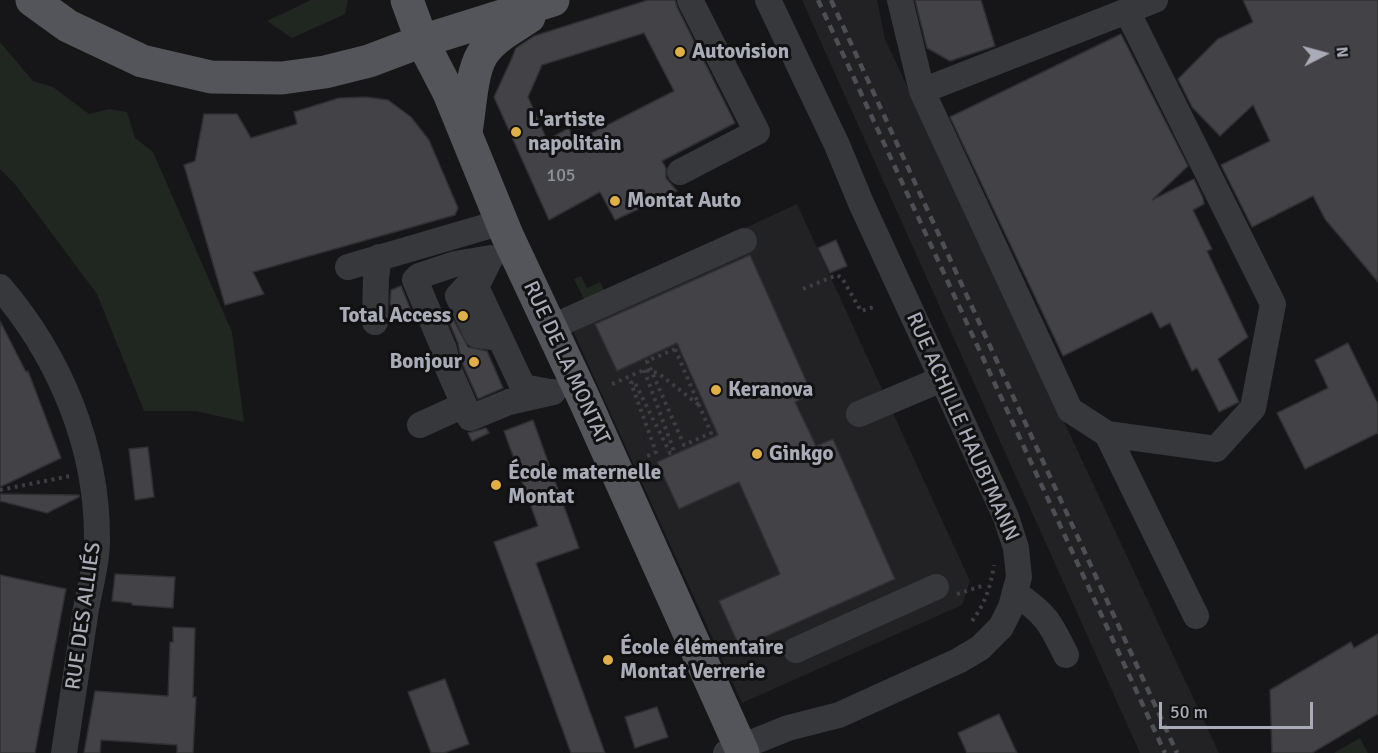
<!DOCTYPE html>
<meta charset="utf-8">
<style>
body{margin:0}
#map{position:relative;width:1378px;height:753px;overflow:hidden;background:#161517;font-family:Signika,sans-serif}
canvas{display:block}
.north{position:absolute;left:1294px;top:24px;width:60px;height:60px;-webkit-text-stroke:4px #111012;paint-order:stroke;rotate:84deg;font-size:16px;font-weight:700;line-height:24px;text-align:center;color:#a9acb6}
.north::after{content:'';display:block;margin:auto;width:21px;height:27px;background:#a9acb6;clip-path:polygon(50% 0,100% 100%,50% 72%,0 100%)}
.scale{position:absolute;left:1159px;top:702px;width:154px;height:27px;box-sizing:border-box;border:3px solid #a9acb6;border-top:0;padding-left:8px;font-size:18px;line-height:21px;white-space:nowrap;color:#a9acb6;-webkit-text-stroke:4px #111012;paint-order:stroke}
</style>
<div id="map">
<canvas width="1378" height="753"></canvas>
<div class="north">N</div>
<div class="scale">50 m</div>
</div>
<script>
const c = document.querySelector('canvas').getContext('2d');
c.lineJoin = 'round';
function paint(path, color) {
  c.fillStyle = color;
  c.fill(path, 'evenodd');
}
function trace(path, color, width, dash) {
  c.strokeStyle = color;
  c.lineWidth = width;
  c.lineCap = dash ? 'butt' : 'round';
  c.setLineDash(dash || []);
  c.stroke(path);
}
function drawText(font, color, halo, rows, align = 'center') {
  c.font = font + ' Signika,sans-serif';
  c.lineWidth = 6;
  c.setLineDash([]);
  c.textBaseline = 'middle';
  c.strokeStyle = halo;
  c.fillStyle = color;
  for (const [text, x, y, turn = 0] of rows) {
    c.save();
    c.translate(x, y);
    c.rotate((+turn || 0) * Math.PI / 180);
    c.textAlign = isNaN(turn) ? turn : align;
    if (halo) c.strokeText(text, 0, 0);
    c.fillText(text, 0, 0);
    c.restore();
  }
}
const built = new Path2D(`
 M802 0H877L885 39 1219 753H1140Z
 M797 204 970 581 962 605 742 703 564 311Z`);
const green = new Path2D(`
 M311 0H348L345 14 292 38 267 21Z
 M0 42 33 81 53 87 89 114 109 109 127 112 135 138 153 152 232 332 244 422 196 411H144L97 294 14 183 0 169Z
 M581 276 587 288 600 282 605 292 585 301 574 279Z
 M1360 738 1368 753H1334Z`);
const building = new Path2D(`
 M648 0H675L677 7 735 123 662 161 666 168V178L677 191 615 220 600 192 549 220 494 97 511 60 516 48 534 36ZM644 33 674 91 574 142 569 128 547 140 528 97 542 65Z
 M915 0H981L995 46 950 61 927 48Z
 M1243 0H1378V282L1325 219 1313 196 1252 227 1221 165 1270 141 1253 105 1220 136 1192 107 1178 79 1218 39 1253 22Z
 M1121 34 1188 166 1152 200 1194 179 1203 198 1204 204 1193 210 1212 249 1207 251 1248 337 1218 359 1239 402 1219 412 1197 368 1192 371 1170 323 1160 328 1152 312 1063 356 950 117Z
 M366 97 388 100 411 117 429 140 458 208 455 215 253 272 264 294 225 305 184 165 195 161 204 114H237L251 138 297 124 294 112 339 98Z
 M836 240 847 266 830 273 818 248Z
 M750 255 812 394 795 402 816 446 833 439 895 579 740 648 719 601 780 574 739 482 679 509 657 462 718 435 677 343 617 371 595 324Z
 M401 286 412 313 398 319 390 303 391 290Z
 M449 311 468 347 487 351 503 388 478 399 462 363 458 343 445 313Z
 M0 321 26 372 28 371 61 458 0 487Z
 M1348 343 1378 404V433L1305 469 1277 413 1328 388 1315 360Z
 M533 420 579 548 536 563 605 753H571L494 542 538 526 504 431Z
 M486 428 489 433 472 441 468 433Z
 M148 447 154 497 135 500 129 449Z
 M0 494 79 495V497L47 513 0 501Z
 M115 574 175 577 173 608 132 605V603L112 601Z
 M0 575 66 589 35 753H0Z
 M173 627 195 628 193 697H196L193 753H177V745L101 740 100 753H84L95 691 168 696 170 642H173Z
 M1378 634V714L1312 753H1272L1270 690 1351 642 1354 648Z
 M445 679 469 744 444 753H431L408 692Z
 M657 707 668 737 635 748 625 717Z
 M999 714 1017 753H967L958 733Z`);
const path = new Path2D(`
 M803 289 837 275 842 278 861 311 874 307
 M675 349 711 433 684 445 647 361Z
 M644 370 674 451 670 453 634 381 631 383 656 452 645 457
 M612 384 644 370 658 373 699 405
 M0 490 70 476
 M957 594 982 586
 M972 621C986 602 990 588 994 565`);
const minor = new Path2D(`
 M900 0 922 91 1070 410 1107 434 1216 449 1253 408 1273 304 1127 11 922 91
 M1127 11 1155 0
 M680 172 757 132 690 0
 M491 258 455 264 419 276 415 280 444 349 448 368 470 418 509 402 553 392
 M488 263 476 287 523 387 550 392
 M348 267 502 222
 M482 270 458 296 477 335 500 338
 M0 287C60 357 98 448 97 541 97 563 90 587 86 609 79 657 71 705 64 753
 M375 322 376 277 379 257
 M550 328 744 241
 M859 414 942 379
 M420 425 464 405
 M1107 434 1196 616
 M1015 593C1046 614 1050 622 1066 655
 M796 650 936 587
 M726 753 788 728 839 715 958 661 980 648 1001 627 1011 607 1019 577 1016 548 1006 517 861 203 837 145 768 0`);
const major = new Path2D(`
 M32 0 68 26 142 61 211 77 282 78 325 72 369 61 422 41 553 0
 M407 0 422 41 449 93 507 235 585 401 743 753
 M466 132C470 110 471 73 482 55 492 38 513 28 529 17`);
const rail = new Path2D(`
 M818 0 1165 753
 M831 0 1177 753`);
const markers = [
 [680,52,6,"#e0af45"],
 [516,132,6,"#e0af45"],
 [615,201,6,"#e0af45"],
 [463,316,6,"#e0af45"],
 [474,362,6,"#e0af45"],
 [716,390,6,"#e0af45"],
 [757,454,6,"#e0af45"],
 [496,485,6,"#e0af45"],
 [608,660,6,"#e0af45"]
];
const numberNames = [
 ["105",561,176]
];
const poiNames = [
 ["Autovision",692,52],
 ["L'artiste",528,120],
 ["napolitain",528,144],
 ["Montat Auto",627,201],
 ["Total Access",451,316,"right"],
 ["Bonjour",462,362,"right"],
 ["Keranova",728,390],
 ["Ginkgo",769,454],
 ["École maternelle",508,473],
 ["Montat",508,497],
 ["École élémentaire",620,648],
 ["Montat Verrerie",620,672]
];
const streetNames = [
 ["RUE DE LA MONTAT",566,363,65],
 ["RUE ACHILLE HAUBTMANN",962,427,66],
 ["RUE DES ALLIÉS",84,616,-82]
];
paint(built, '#222224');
paint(green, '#202721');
paint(building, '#434347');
trace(building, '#303033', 1.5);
trace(path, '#3d3e43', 4, [3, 4.5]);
trace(minor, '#37383c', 26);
trace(major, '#53555a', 33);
trace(rail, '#4e4f54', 4.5, [8, 6]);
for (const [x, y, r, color] of markers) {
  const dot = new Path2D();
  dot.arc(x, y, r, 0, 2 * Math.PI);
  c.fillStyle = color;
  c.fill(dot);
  trace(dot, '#111012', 2);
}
drawText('18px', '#90929a', null, numberNames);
drawText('bold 21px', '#a9acb6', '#111012', poiNames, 'left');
drawText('21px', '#a9acb6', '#111012', streetNames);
</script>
